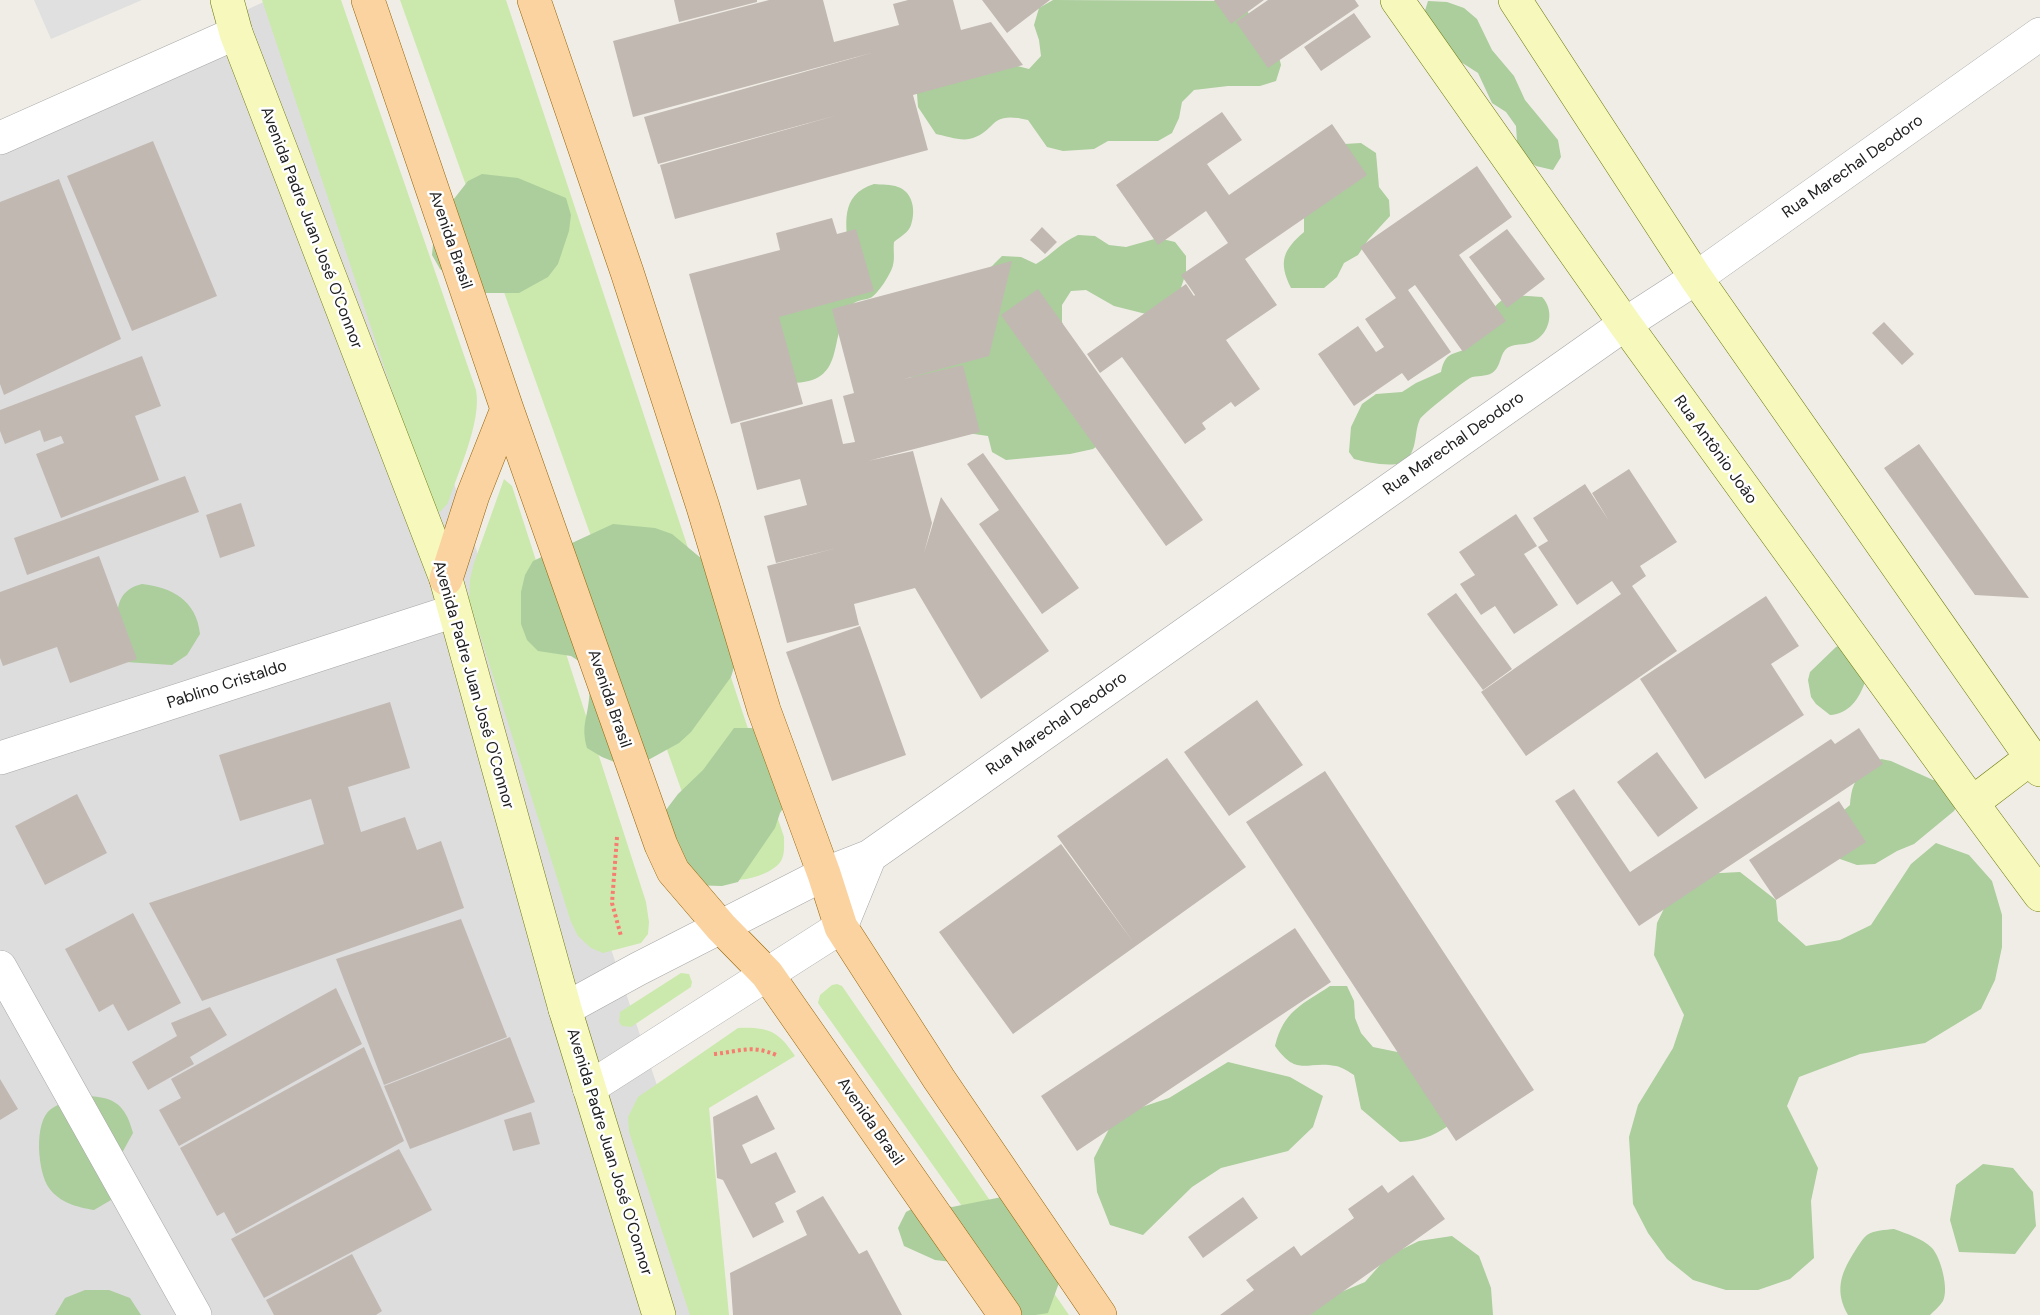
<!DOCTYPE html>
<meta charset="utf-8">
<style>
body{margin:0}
canvas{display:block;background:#f0ede6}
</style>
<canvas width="2040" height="1315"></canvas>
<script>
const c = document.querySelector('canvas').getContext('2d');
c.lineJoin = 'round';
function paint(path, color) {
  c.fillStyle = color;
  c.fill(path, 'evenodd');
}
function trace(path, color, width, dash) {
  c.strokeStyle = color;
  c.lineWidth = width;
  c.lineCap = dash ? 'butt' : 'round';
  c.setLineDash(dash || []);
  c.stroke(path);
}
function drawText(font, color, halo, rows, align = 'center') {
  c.font = font + ' "DM Sans",sans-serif';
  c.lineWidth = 5;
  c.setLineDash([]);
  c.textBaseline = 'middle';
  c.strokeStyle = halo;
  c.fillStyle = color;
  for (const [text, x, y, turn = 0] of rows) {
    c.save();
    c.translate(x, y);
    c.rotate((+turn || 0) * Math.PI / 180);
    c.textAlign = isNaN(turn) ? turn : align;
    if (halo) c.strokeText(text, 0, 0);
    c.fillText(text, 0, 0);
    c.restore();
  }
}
const residential = new Path2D(`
 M268 0H291L669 1121 695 1315H0V123Z`);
const grass = new Path2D(`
 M262 0H341L476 390C482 421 458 472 448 503L440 512 436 510 427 495Z
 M400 0H506L784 837C784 845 785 854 781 861 773 874 742 883 728 879 721 877 714 869 708 865Z
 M504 479 512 486 646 902 649 922 648 934 641 943 603 953 591 948 578 936 571 922 469 600 470 579 474 563Z
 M681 973 689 974 692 982 691 987 631 1027 622 1026 619 1022 620 1012Z
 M837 984 842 986 1069 1315H1039L818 1003 820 995 832 985Z
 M738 1028C769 1027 778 1031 795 1056L709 1108 729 1315H690L629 1132 628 1117 638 1097Z`);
const forest = new Path2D(`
 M1053 0 1236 1 1248 12 1261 43 1277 49 1281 65 1276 81 1260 86H1228L1194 90 1182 102 1179 118 1172 133 1158 141H1108L1094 149 1063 151 1047 147 1028 120C987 110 998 132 969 139 960 141 946 136 936 134L918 107 916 81 994 60 1029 69 1041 56 1039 40 1034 25 1039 8Z
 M1428 1 1447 2 1464 8 1477 19 1492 50 1514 76 1525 100 1558 140 1561 157 1553 170 1536 166 1523 157 1517 141 1516 126 1506 112 1492 103 1478 73 1436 46 1423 17Z
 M1361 143 1376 153 1379 187 1389 200 1390 216 1368 240 1358 255 1344 263 1337 277 1324 288H1291C1278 262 1283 250 1304 232V215L1344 144Z
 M482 174 518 178 566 198 571 215 569 231 558 264 548 277 519 293H483L466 289 440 269 432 255 435 223 468 181Z
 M874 184C882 185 891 184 898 187 913 192 916 211 911 225 909 232 900 237 894 242 893 249 895 258 893 265 892 272 877 296 870 298 862 301 856 299 850 307 827 338 848 383 791 383L767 322 849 254C846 225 839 195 874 184Z
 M1078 235 1095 236 1109 245 1126 247 1158 238 1175 242 1186 256V273L1175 305 1146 314 1114 306 1086 290 1071 291 1062 305V322L1105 441 1093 449 1070 454 1006 460 992 452 988 436 939 429 911 377 921 364 989 269 1002 256 1021 257 1036 264C1053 254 1060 243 1078 235Z
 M1513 295 1542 297C1554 309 1551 331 1536 340 1528 346 1517 343 1509 347 1499 352 1502 367 1492 373 1486 377 1476 375 1470 378 1464 381 1422 415 1420 419 1413 434 1419 455 1400 463 1390 467 1364 462 1354 459L1349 452 1351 427 1362 404 1376 394 1402 392 1416 383 1441 372C1446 347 1458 357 1471 345 1474 343 1477 336 1479 333 1488 316 1494 301 1513 295Z
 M613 524 655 528 672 534 708 564 736 661 731 677 691 732 679 743 650 759 635 763H617L602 757 587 748C581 726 587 720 589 699 591 687 588 676 585 665L571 656 538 651 527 640 521 624V592L525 575 533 561Z
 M142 584C172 587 197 601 200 634L187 655 172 665 126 662C120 634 104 593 142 584Z
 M1844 644 1865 682C1859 699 1849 714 1830 715L1816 704 1811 697 1808 680 1810 672 1836 647Z
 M734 728H751L769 731 789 799 780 813 775 828 738 882 722 886 689 885 656 823 678 794 703 770Z
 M1881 759 1891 761 1933 780 1948 773 1958 804 1954 811 1914 844 1897 851 1875 864 1857 865 1840 859 1835 851 1837 816 1850 805C1852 779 1859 773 1881 759Z
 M1936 843 1969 855 1992 881 2002 915V947L1995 980 1981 1009 1925 1043 1860 1054 1799 1077 1787 1106 1818 1168 1811 1201 1814 1258 1790 1279 1758 1290H1726L1693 1280 1667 1259 1648 1233 1633 1204 1629 1137 1638 1105 1673 1048 1684 1015 1654 955 1657 923 1672 892 1701 874 1740 872 1776 900 1778 921 1806 946 1840 940 1871 925 1911 864Z
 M1330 986H1347L1354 1001 1355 1018 1361 1033 1373 1047 1407 1054 1448 1126C1432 1137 1419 1141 1400 1142L1361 1109 1354 1075C1349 1072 1342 1067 1336 1066 1306 1060 1298 1078 1275 1046 1284 1010 1302 1005 1330 986Z
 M1228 1062 1290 1077 1323 1096 1313 1127 1288 1151 1221 1168 1192 1187 1143 1235 1110 1225 1097 1192 1094 1158 1110 1127 1136 1109 1169 1098Z
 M81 1096C112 1096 125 1102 133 1133L117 1162 111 1200 94 1210C77 1207 60 1203 49 1188 38 1173 33 1122 51 1109 59 1103 72 1100 81 1096Z
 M1983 1164 2013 1168 2033 1192 2036 1226 2015 1254 1959 1252 1950 1220 1956 1185Z
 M1002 1197 1060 1280 1048 1313 1036 1315H1005L952 1262 935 1260 904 1246 898 1228 906 1212 921 1204 937 1203 952 1207Z
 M1894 1229C1907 1234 1922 1238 1932 1248 1941 1258 1949 1289 1943 1301 1940 1306 1934 1311 1930 1315H1848C1835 1292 1840 1275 1853 1254 1857 1248 1861 1240 1867 1235 1875 1230 1885 1230 1894 1229Z
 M1452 1236 1479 1256 1491 1288 1493 1315H1296L1301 1309 1365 1282 1388 1256 1419 1241Z
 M85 1290H109L130 1298 141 1315H55L65 1298Z`);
const parking = new Path2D(`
 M34 0H142L51 39Z`);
const building = new Path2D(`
 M674 0H757V2L679 22Z
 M769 0H823L834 42 899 25 893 4 908 0H953L961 30 991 22 1023 65 913 95 928 150 675 219 660 165 838 115 658 164 644 117 875 52 633 117 613 41Z
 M982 0H1050L1007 33Z
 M1214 0H1264L1231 24Z
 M1268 0H1355L1359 6 1268 68 1236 22Z
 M1354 13 1371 37 1321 71 1304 47Z
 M1222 112 1242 140 1207 164 1229 195 1332 124 1367 175 1245 259 1277 305 1226 340 1260 389 1235 407 1231 402 1202 423 1206 429 1185 444 1122 357 1100 373 1087 354 1186 284 1194 296 1195 295 1181 275 1228 243 1206 211 1158 245 1116 185Z
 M153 141 217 296 132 331 67 176Z
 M1477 166 1512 217 1459 255 1506 321 1463 352 1415 285 1408 290 1451 352 1408 381 1402 373 1354 406 1318 354 1358 326 1376 352 1384 347 1365 319 1396 298 1360 247Z
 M59 179 121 339 4 395 0 384V202Z
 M832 218 837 234 856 229 874 291 779 317 803 404 731 424 689 274 780 250 776 233Z
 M1042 227 1057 242 1045 254 1030 240Z
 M1507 229 1545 279 1507 308 1469 257Z
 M1012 261 989 356 904 379 963 365 980 432 868 461 913 451 932 523 924 553 941 497 1049 651 981 699 915 588 854 604 859 625 787 643 767 566 837 548 776 563 764 516 807 505 800 479 757 490 740 423 832 399 843 444 855 442 843 396 854 393 832 309Z
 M1038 289 1203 520 1166 546 1001 315Z
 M1884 322 1914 354 1902 365 1872 333Z
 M142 356 161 406 135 416 159 480 61 518 36 454 64 443 61 436 44 442 40 430 5 444 0 431V410Z
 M1919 444 2029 598 1975 595 1884 468Z
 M983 453 1079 588 1042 614 979 524 999 510 967 464Z
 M1629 469 1677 542 1640 566 1646 576 1632 586 1677 651 1526 756 1481 692 1621 594 1612 581 1577 605 1538 547 1548 541 1533 518 1585 484 1609 521 1592 493Z
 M185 476 199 512 27 575 14 538Z
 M241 503 255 546 220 558 206 515Z
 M1516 514 1537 546 1524 554 1558 605 1514 634 1495 606 1481 615 1460 584 1475 575 1459 552Z
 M99 556 137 659 70 683 57 647 3 666 0 658V592Z
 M1456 593 1512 669 1483 690 1427 614Z
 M1766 596 1799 646 1771 664 1804 715 1705 779 1640 679Z
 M860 626 906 755 832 781 786 652Z
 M1257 700 1303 765 1229 816 1184 752Z
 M390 702 410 768 348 787 361 832 405 817 417 850 441 841 464 908 202 1001 149 903 324 844 311 799 240 821 219 755Z
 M1859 728 1883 764 1639 926 1555 801 1574 789 1630 872 1831 739 1835 744Z
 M1657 752 1698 808 1658 837 1617 782Z
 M1167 758 1246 867 1013 1034 939 932 1061 844 1134 943 1057 836Z
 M1325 771 1534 1090 1456 1141 1246 822Z
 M77 794 107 853 45 885 15 826Z
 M1839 801 1866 842 1776 900 1749 860Z
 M133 913 181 1003 128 1031 113 1004 99 1012 65 949Z
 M461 919 507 1037 384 1085 336 959Z
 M1295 928 1331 982 1077 1151 1041 1096Z
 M336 988 362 1044 179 1146 159 1110 181 1098 171 1079Z
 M210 1007 227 1035 190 1057 194 1064 148 1090 132 1062 177 1036 171 1023Z
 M510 1037 535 1102 410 1149 384 1086Z
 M364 1047 404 1141 236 1234 224 1212 217 1216 180 1148Z
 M0 1079 18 1109 0 1120Z
 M757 1095 775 1129 742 1145 751 1164 776 1152 796 1192 775 1203 784 1222 753 1238 723 1180 717 1178 713 1117Z
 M531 1112 540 1144 513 1151 504 1120Z
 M399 1149 432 1210 264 1298 231 1239Z
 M1413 1175 1445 1219 1310 1315H1220L1254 1290 1246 1280 1294 1246 1301 1256 1354 1218 1348 1209 1382 1185 1388 1193Z
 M823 1196 859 1254 867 1250 902 1315H733L730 1273 807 1235 796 1211Z
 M1243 1197 1258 1218 1203 1258 1188 1237Z
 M352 1254 382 1311 376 1315H274L266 1300Z`);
const path = new Path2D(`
 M617 837 612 903 621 936
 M714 1054C738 1052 751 1044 776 1055`);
const minor = new Path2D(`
 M0 138 236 33
 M0 758 454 611
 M0 967 195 1315
 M565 1009 638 969 824 874 870 856 1625 324 1696 278 2040 34
 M589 1088 841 927 870 856`);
const secondary = new Path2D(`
 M227 0 236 33 446 579 565 1009 659 1315
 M1397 0 1625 324 1972 803 2040 895
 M1515 0 1696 278 2040 770
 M1972 803 2031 758`);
const primary = new Path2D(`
 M368 0 507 409 661 845 673 871 721 927 767 974 1005 1315
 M534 0 627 272 703 507 764 710 824 874 841 927 939 1079 1100 1315
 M446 579 473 495 507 409`);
const streetNames = [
 ["Rua Marechal Deodoro",1853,167,-35],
 ["Avenida Padre Juan José O'Connor",311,228,69],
 ["Avenida Brasil",450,240,71],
 ["Rua Marechal Deodoro",1454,444,-35],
 ["Rua Antônio João",1715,450,54],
 ["Pablino Cristaldo",227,685,-18],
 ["Avenida Padre Juan José O'Connor",473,685,74],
 ["Avenida Brasil",609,699,71],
 ["Rua Marechal Deodoro",1057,724,-35],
 ["Avenida Brasil",870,1122,55],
 ["Avenida Padre Juan José O'Connor",609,1152,73]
];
paint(residential, '#dedddd');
paint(grass, '#cbe9ad');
paint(forest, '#abce9c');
paint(parking, '#e0e0e0');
paint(building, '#c1b8b2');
trace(minor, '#a7a7a7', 34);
trace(secondary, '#6b7607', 34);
trace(primary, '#986503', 34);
trace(path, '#f77d70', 4, [3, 3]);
trace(minor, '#fff', 33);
trace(secondary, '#f6f8bc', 33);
trace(primary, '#fad3a1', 33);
drawText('16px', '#202020', '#fff', streetNames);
</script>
